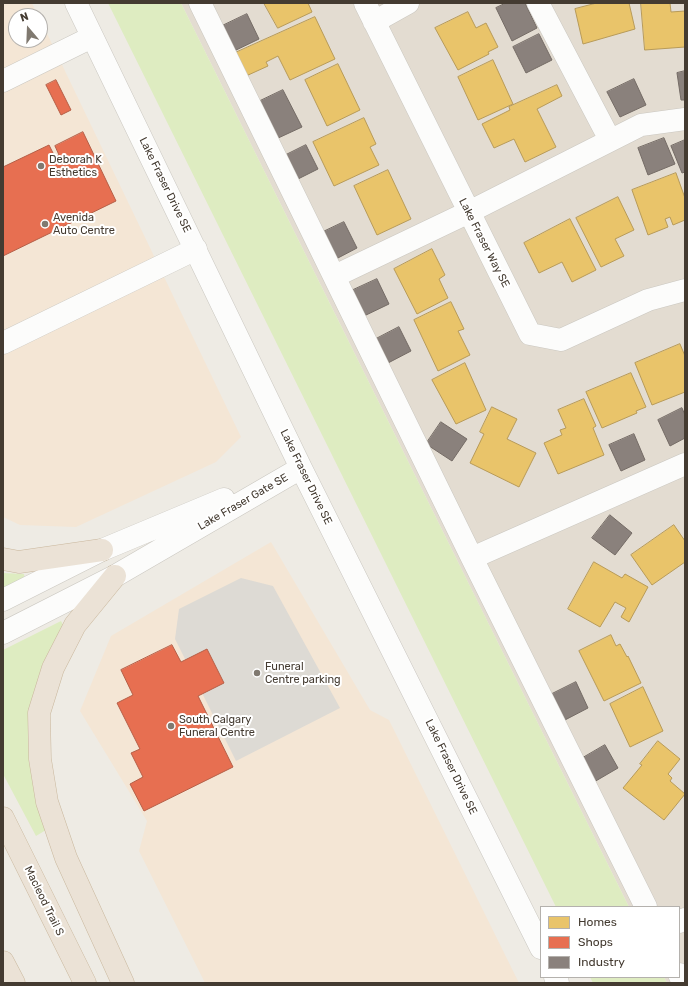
<!DOCTYPE html>
<style>
body{margin:0}
#map{position:relative;width:688px;height:986px;overflow:hidden;background:#eeebe4;font-family:Rubik,sans-serif}
canvas{display:block}
.frame{position:absolute;inset:0;border:4px solid #443b31;pointer-events:none}
.legend{position:absolute;left:540px;top:906px;width:140px;height:72px;box-sizing:border-box;background:#fff;border:1px solid #b4b1ad;margin:0;padding:5px 7px;list-style:none;font-size:12px;color:#443b31}
.legend li{display:flex;align-items:center;gap:8px;height:20px}
.legend b{width:20px;border:1px solid #b4b1ad}
.north{position:absolute;left:8px;top:8px;width:40px;height:40px;box-sizing:border-box;background:#fff;border:1px solid #b4b1ad;border-radius:50%;rotate:341deg;font-size:11px;font-weight:700;line-height:16px;text-align:center;color:#443b31}
.north::after{content:'';display:block;margin:auto;width:14px;height:18px;background:#807970;clip-path:polygon(50% 0,100% 100%,50% 72%,0 100%)}
</style>
<div id="map">
<canvas width="688" height="986"></canvas>
<div class="frame"></div>
<ul class="legend">
<li><b style="height:11px;background:#e9c46a"></b>Homes</li>
<li><b style="height:11px;background:#e76f51"></b>Shops</li>
<li><b style="height:11px;background:#8a817c"></b>Industry</li>
</ul>
<div class="north">N</div>
</div>
<script>
const c = document.querySelector('canvas').getContext('2d');
c.lineJoin = 'round';
function paint(path, color) {
  c.fillStyle = color;
  c.fill(path, 'evenodd');
}
function trace(path, color, width, dash) {
  c.strokeStyle = color;
  c.lineWidth = width;
  c.lineCap = dash ? 'butt' : 'round';
  c.setLineDash(dash || []);
  c.stroke(path);
}
function drawText(font, color, halo, rows, align = 'center') {
  c.font = font + ' Rubik,sans-serif';
  c.lineWidth = 4;
  c.setLineDash([]);
  c.textBaseline = 'middle';
  c.strokeStyle = halo;
  c.fillStyle = color;
  for (const [text, x, y, turn = 0] of rows) {
    c.save();
    c.translate(x, y);
    c.rotate((+turn || 0) * Math.PI / 180);
    c.textAlign = isNaN(turn) ? turn : align;
    if (halo) c.strokeText(text, 0, 0);
    c.fillText(text, 0, 0);
    c.restore();
  }
}
const residential = new Path2D(`
 M181 3H685V983H667L664 977H679V907H629Z`);
const commercial = new Path2D(`
 M3 3H32L38 16H16V40H40V19L241 437 216 462 76 527 20 525 3 517Z
 M271 542 370 710 389 720 519 983H205L139 851 147 821 80 711 111 636Z`);
const green = new Path2D(`
 M108 3H181L629 907H556Z
 M3 573 24 574 25 581 3 592Z
 M61 621 64 627 44 666 46 830 36 836 3 774V650Z
 M590 977H664L667 983H593Z`);
const parking = new Path2D(`
 M241 578 273 586 340 708 236 761 175 639 179 609Z`);
const homes = new Path2D(`
 M264 3H308L312 12 278 28Z
 M597 3H629L635 29 583 44 575 9Z
 M641 3H670L671 12 685 11V47L645 50Z
 M468 12 476 28 486 23 498 47 488 52 489 54 458 70 435 28Z
 M315 17 335 59 290 80 278 56 266 62 268 66 246 76 235 53Z
 M493 60 513 104 478 120 458 77Z
 M338 64 360 110 327 126 305 80Z
 M557 85 562 96 537 109 556 147 525 162 514 139 494 148 482 124 510 110 509 107Z
 M364 118 376 144 370 147 379 165 334 186 313 142Z
 M388 170 411 219 377 235 354 186Z
 M676 173 685 198V220L673 225 670 217 665 219 668 227 648 235 632 190Z
 M618 197 634 230 615 239 624 256 601 267 576 218Z
 M570 219 596 270 572 282 562 262 539 273 524 243Z
 M432 249 445 275 439 279 448 298 417 314 394 269Z
 M451 302 464 329 458 331 470 355 438 371 414 320Z
 M680 344 685 356V392L652 405 635 363Z
 M465 363 486 410 456 424 432 380Z
 M631 373 646 407 636 411 637 413 602 428 586 392Z
 M584 399 596 426 593 428 604 455 558 474 544 443 562 435 560 430 566 428 558 410Z
 M492 407 517 419 507 439 536 453 519 487 470 463 484 434 480 432Z
 M674 525 685 541V562L652 585 631 555Z
 M594 562 622 578 625 574 648 587 629 622 621 617 626 608 615 602 600 627 568 609Z
 M611 635 616 646 620 644 627 657 628 656 641 683 604 701 579 651Z
 M643 687 663 731 630 747 610 704Z
 M658 741 680 759 668 774 672 778 670 781 685 794 664 820 623 788 642 765 640 764Z`);
const shops = new Path2D(`
 M56 80 71 110 61 115 46 85Z
 M83 132 116 201 3 256V167L49 145 55 157 59 155 55 146Z
 M172 645 181 662 207 649 224 683 198 696 233 767 144 811 130 784 143 777 131 753 140 749 117 703 133 695 121 670Z`);
const industry = new Path2D(`
 M506 3H525L537 28 512 41 496 8Z
 M247 14 259 39 232 52 220 27Z
 M539 34 552 60 526 73 513 47Z
 M685 71V100H681L677 73Z
 M634 79 646 105 620 117 607 92Z
 M283 90 302 127 276 139 258 102Z
 M664 138 675 164 648 175 638 148Z
 M685 140V172L682 173 671 146Z
 M306 145 318 169 296 180 284 156Z
 M344 222 357 248 336 259 323 232Z
 M377 279 389 304 364 316 351 291Z
 M399 327 411 351 388 363 376 339Z
 M682 408 685 415V438L670 446 658 420Z
 M441 422 467 439 452 461 426 444Z
 M634 434 645 460 621 471 609 445Z
 M610 515 632 533 615 555 592 538Z
 M576 682 588 708 563 721 550 695Z
 M605 745 618 768 594 782 581 759Z`);
const minor = new Path2D(`
 M76 3 301 468 541 948
 M200 3 472 558 646 907
 M365 3 530 334 561 340 648 300 685 290
 M538 3 610 140
 M374 22 408 3
 M3 81 92 37
 M335 276 469 212 641 125 685 119
 M3 343 196 249
 M472 558 685 464
 M3 600 102 550 224 499
 M3 633 115 576 301 468
 M679 922 685 919
 M679 974 683 983
 M555 977 558 983`);
const highway = new Path2D(`
 M3 559 19 562 102 550
 M115 576 75 625 53 668 39 713 40 759 47 802 66 858 123 983
 M3 818 85 983
 M3 962 14 983`);
const markers = [
 [41,166,4,"#807970"],
 [45,224,4,"#807970"],
 [257,673,4,"#807970"],
 [171,726,4,"#807970"]
];
const poiNames = [
 ["Deborah K",49,160],
 ["Esthetics",49,173],
 ["Avenida",53,218],
 ["Auto Centre",53,231],
 ["Funeral",265,667],
 ["Centre parking",265,680],
 ["South Calgary",179,720],
 ["Funeral Centre",179,733]
];
const streetNames = [
 ["Lake Fraser Drive SE",165,185,64],
 ["Lake Fraser Way SE",484,243,63],
 ["Lake Fraser Drive SE",306,477,64],
 ["Lake Fraser Gate SE",243,502,-30],
 ["Lake Fraser Drive SE",451,767,64],
 ["Macleod Trail S",44,901,64]
];
paint(residential, '#e3dcd1');
paint(commercial, '#f4e6d5');
paint(green, '#deecc1');
paint(parking, '#dddad4');
paint(homes, '#e9c46a');
trace(homes, '#b89b59', 1);
paint(shops, '#e76f51');
trace(shops, '#b65f47', 1);
paint(industry, '#8a817c');
trace(industry, '#756c66', 1);
trace(minor, '#cac7c0', 23);
trace(highway, '#c9b79d', 23);
trace(minor, '#fcfcfb', 22);
trace(highway, '#ebe2d6', 22);
for (const [x, y, r, color] of markers) {
  const dot = new Path2D();
  dot.arc(x, y, r, 0, 2 * Math.PI);
  c.fillStyle = color;
  c.fill(dot);
  trace(dot, '#fff', 1.5);
}
drawText('11px', '#443b31', '#fff', poiNames, 'left');
drawText('11px', '#443b31', '#fff', streetNames);
</script>
